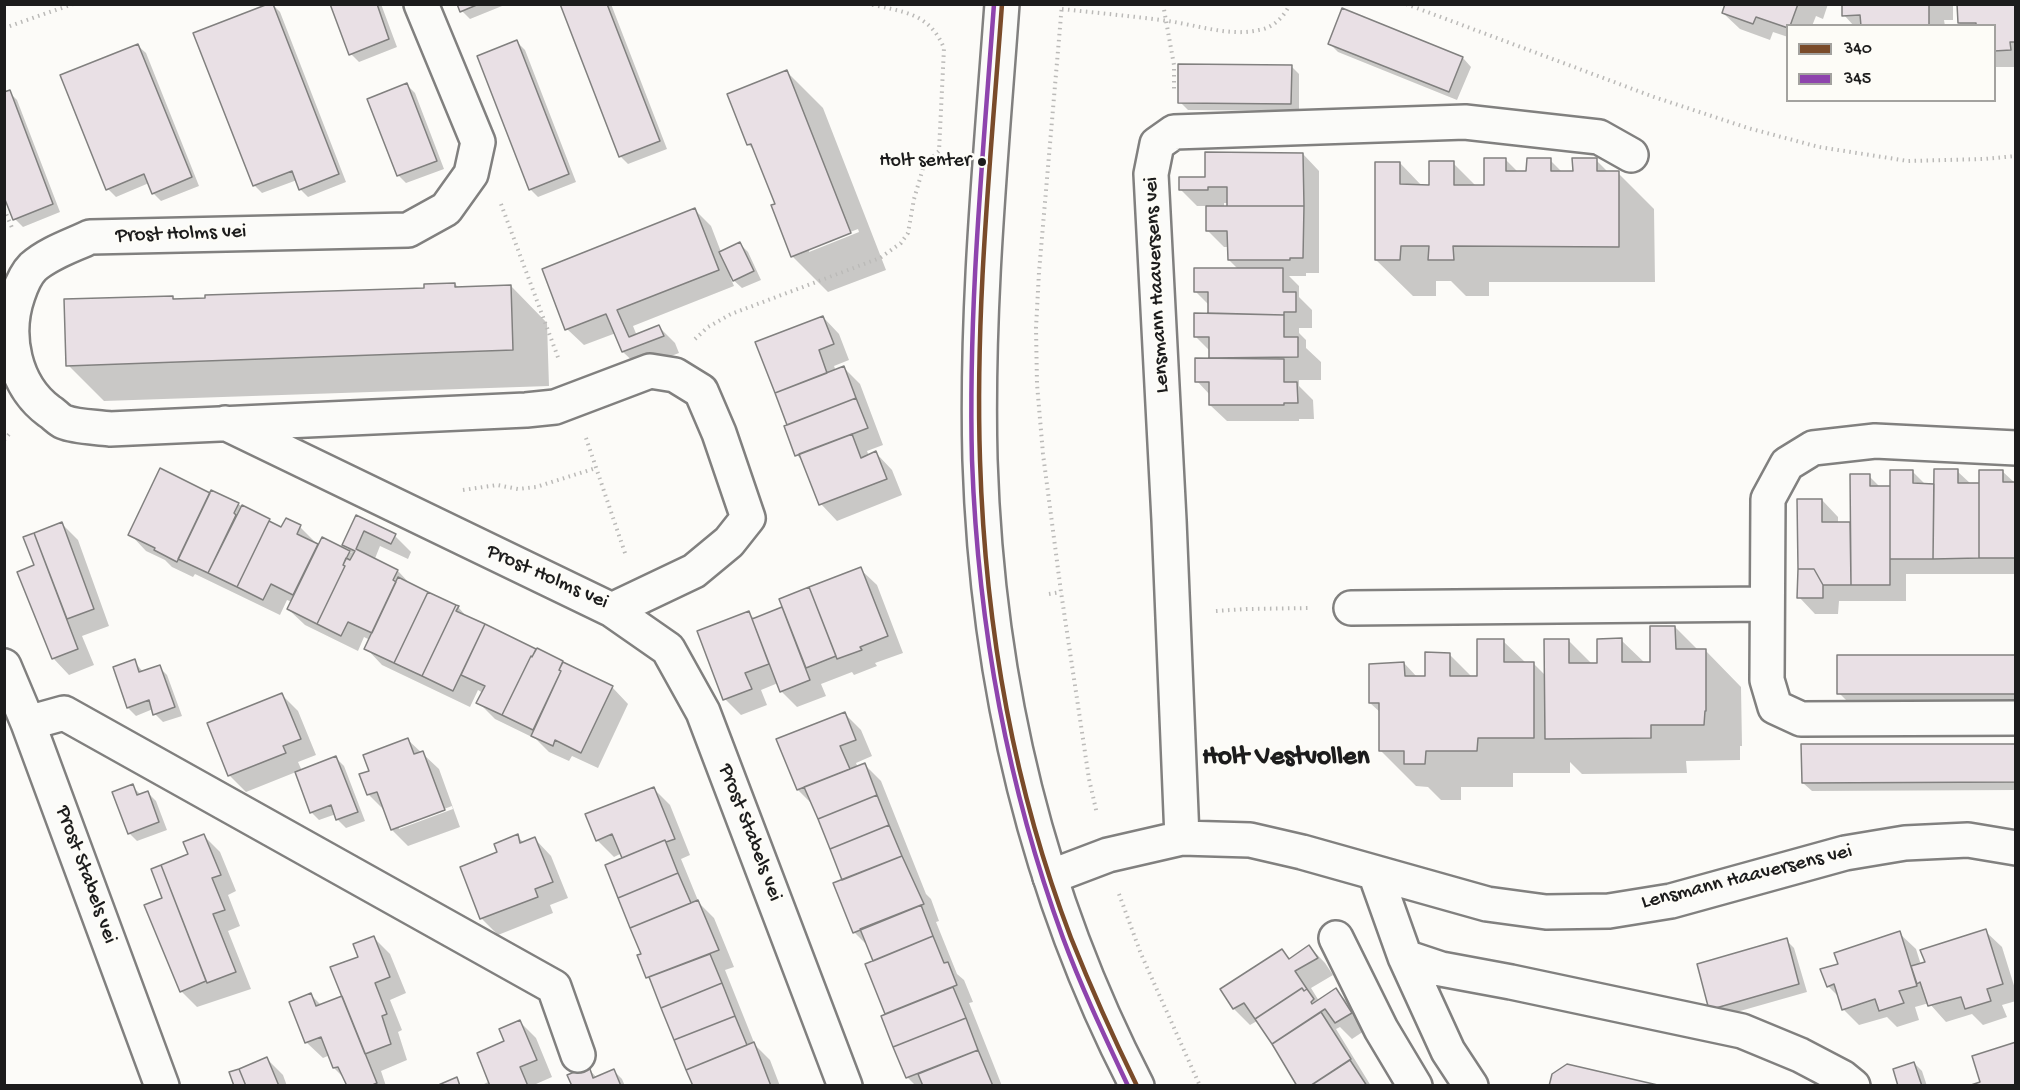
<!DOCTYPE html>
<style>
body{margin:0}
#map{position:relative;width:2020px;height:1090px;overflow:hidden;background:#fcfbf8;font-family:"Gochi Hand",sans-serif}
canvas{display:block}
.frame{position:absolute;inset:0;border:6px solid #1c1c1c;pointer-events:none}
.legend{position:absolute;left:1786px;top:24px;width:210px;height:78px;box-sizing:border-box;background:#fdfcf7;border:2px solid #a3a29f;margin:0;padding:8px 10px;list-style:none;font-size:18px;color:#1c1c1c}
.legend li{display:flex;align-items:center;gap:12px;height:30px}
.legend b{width:30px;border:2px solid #a3a29f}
</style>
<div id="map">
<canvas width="2020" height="1090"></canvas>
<div class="frame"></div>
<ul class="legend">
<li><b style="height:8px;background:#7a4b2a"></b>340</li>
<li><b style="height:8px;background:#8e44ad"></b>345</li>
</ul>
</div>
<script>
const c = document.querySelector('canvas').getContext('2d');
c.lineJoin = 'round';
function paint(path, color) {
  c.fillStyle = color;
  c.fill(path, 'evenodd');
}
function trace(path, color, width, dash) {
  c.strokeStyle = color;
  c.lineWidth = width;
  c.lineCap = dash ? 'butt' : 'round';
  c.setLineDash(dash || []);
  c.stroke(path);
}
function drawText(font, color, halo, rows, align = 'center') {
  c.font = font + ' "Gochi Hand",sans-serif';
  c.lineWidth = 5;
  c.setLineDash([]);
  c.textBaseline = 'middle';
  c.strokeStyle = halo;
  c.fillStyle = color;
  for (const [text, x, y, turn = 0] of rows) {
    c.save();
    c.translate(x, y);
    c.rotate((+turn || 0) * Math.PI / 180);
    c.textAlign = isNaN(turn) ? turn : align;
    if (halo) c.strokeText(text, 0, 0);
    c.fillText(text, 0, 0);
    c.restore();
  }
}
const shadow = new Path2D(`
 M272 4 280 12 346 182 308 197 300 189 297 180 262 193 254 185Z
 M332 4H381L397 47 359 62 351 54Z
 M459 4H507L470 19 462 11Z
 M561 4H611L667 149 628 164 620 156Z
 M1727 4H1828L1823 19 1816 16 1812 26H1788V37L1773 32 1770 40 1740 29 1723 13Z
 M1843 4H1953V20H1944L1945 26H1854L1844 15Z
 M2016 4V67H1995L1994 26H1962L1959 23Z
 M1343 10 1463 58 1471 67 1457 100 1338 52 1330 44Z
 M517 42 525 50 576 182 538 197 530 189Z
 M137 45 146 53 199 186 161 201 153 193 149 183 116 197 108 189Z
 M1291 66 1299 74V111L1188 110 1180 102Z
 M787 72 823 108 886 270 828 292 792 256 777 205 756 152 748 144ZM858 229 859 232 809 252V248Z
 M407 85 415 93 444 169 406 183 398 175Z
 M9 92 17 100 60 212 23 227 15 219Z
 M1303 154 1319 171V273H1306V276H1289L1299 286V297L1312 310V328H1299V333L1306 340V348L1321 362V380H1299V386L1313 400 1314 419H1299V421H1227L1210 405V395L1197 381 1212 360 1210 358V351L1196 337 1212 315 1209 313V305L1196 292 1239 270 1229 260V247H1224L1207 230V206H1197L1180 189 1207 179ZM1224 203H1229V207H1224Z
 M1505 159 1518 172H1528L1550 160 1563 173H1574L1596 160 1609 173H1618L1654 209 1655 282H1489V296H1466L1451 281H1436V296H1413L1376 260 1400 163 1422 186H1430L1453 163 1476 186H1485Z
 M695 210 711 226 721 252 740 244 748 252 761 280 742 288 730 277 734 286 633 326 637 336 659 327 675 343 679 353 640 368 623 352 616 333 584 345 567 329Z
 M455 284 459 288 511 286 547 323 549 386 104 401 68 365 172 297 176 301 425 289Z
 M823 317 839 334 849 360 834 366 836 371 844 368 860 384 883 445 867 451 869 456 876 453 892 470 902 495 837 521 821 504 804 463 797 455 789 426Z
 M1912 471 1926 485H1936L1957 471 1971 484H1980L2002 471 2016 484V574H1906V601H1839L1838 614H1815L1799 597 1822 500 1838 517V523L1852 524 1869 476 1881 488H1891Z
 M211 495 238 504 282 529 287 520 300 527 319 546 322 539 352 553 344 544 357 517 395 536 411 552 408 559 380 546 374 561 398 571 412 586 458 607 468 618 537 650 612 687 628 704 598 768 572 756 569 761 549 752 536 739 495 719 478 702 483 693 478 690 470 707 382 665 366 648 370 640 364 637 358 651 305 625 288 609 292 602 287 600 280 615 195 574 193 577 172 567 165 560 146 551 130 534Z
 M62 524 78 540 109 626 82 636 94 665 69 675 53 658 36 566 25 538Z
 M860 569 877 585 903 653 875 663 877 666 854 675 852 672 821 684 826 696 797 707 781 691 778 683 761 690 767 705 741 715 725 699 748 613 755 619 784 608Z
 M1675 627 1698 650H1705L1741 687 1742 746H1740V760L1686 761 1687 773 1582 774 1570 762V773H1513V787H1461V800H1441L1428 787 1416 786 1380 750 1381 713 1370 703 1404 663 1417 677H1427L1449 654 1472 677H1479L1503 641 1526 663H1533L1546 676 1568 640 1592 664H1598L1621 640 1645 663H1652Z
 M2016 657V701H1847L1839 693Z
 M134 661 143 672 159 667 167 675 182 716 163 722 155 714 153 709 136 716 128 708Z
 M282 695 298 711 316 755 298 762 302 771 336 758 344 766 365 821 346 828 338 820 336 814 319 820 311 812 296 772 246 792 229 775Z
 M844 713 861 730 872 756 856 763 858 768 865 765 881 781 926 894 931 899 939 921 936 922 957 974 964 980 973 1002 969 1003 1002 1086H916L908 1078 883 1017 887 1015 867 964 875 961 869 947 854 932 844 881 813 805 798 790Z
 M408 740 439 769 460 827 408 846 392 830 385 811 369 795 361 775 371 772ZM452 806 453 809 399 829V826Z
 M2016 745V790L1812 791 1803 783Z
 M132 786 140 794 148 793 156 801 167 830 137 841 129 833Z
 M653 788 670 805 690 855 681 859 699 903 714 918 734 967 725 970 755 1045 770 1060 780 1086H694L652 981 647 977 624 859 622 853 614 857 597 840Z
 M204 836 220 852 236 891 228 895 240 926 228 931 251 989 197 1007 181 991 164 899 153 870 190 855Z
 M517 836 524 843 535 839 551 856 568 898 550 905 553 913 498 935 481 918 499 853Z
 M1985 931 2002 947 2016 992V1001L2002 1005 2007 1017 1983 1025 1972 1014 1946 1022 1929 1003 1915 1007 1919 1020 1897 1027 1887 1017 1859 1025 1843 1009 1839 997 1828 986 1840 965 1899 933 1916 949 1921 965Z
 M373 937 390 954 406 993 390 1000 402 1030 398 1032 407 1060 381 1071 386 1086H348L346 1080 334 1068 330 1055 323 1058 306 1042 311 995 322 1006 344 997 360 957Z
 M1786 940 1794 948 1807 992 1719 1017 1711 1009Z
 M1309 946 1325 963 1333 975 1311 988 1319 1001 1336 990 1352 1007 1367 1029 1352 1039 1340 1027 1336 1029 1371 1086H1299L1257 1021 1250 1025 1234 1009 1222 989 1282 951 1290 960Z
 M520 1022 536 1038 552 1077 536 1084V1086H480L490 1081 506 1042Z
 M267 1059 283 1075 287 1086H235Z
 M1914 1063 1922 1071 1927 1086H1900Z
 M588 1068 597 1078 614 1071 622 1079 625 1086H574Z`);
const building = new Path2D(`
 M268 4H273L339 174 299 190 292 171 253 186 193 33Z
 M330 4H377L389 39 349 55Z
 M457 4H479L460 12Z
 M560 4H607L660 141 619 157Z
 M1725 4H1798L1790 26H1788V28L1756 17 1753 24 1722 13Z
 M1842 4H1929V26H1861L1860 15 1842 16Z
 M1957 4H2016V42H2010L2011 50 1994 51V26H1976V23H1958Z
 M1342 8 1463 57 1449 92 1328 44Z
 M517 40 569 174 529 190 477 56Z
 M138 44 192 177 152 194 144 174 106 190 60 75Z
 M1178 64 1292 65 1291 104 1178 103Z
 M787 70 851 233 791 257 771 205 775 204 751 144 747 145 727 94Z
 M407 83 437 161 397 176 367 99Z
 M10 90 53 204 13 220 4 197V92Z
 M1205 152 1303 153 1304 206H1227V187H1208V190H1179V177H1205Z
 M1484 158H1506V171H1526L1527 158H1551V171H1573L1572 158H1597V171H1619V247L1453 246 1454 260H1428L1429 246H1401L1400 260H1375V162H1400V184L1429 185V161H1454V185H1484Z
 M1206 206H1304L1303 258H1290V260H1228L1227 231H1206Z
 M695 208 719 270 617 310 629 337 659 325 664 336 622 352 606 314 565 330 542 269Z
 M740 242 754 271 733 281 719 252Z
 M1194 268H1283V292H1296V312H1284V315L1208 313V292H1194Z
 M455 283V287L511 285 513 350 66 366 64 299 173 296V299L205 298V295L424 288V284Z
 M1194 313 1284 315V337H1298V357L1209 358V337H1194Z
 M823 316 834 344 819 350 827 373 775 393 755 342Z
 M1195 358 1284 359V382H1297L1298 403H1284V405H1209V382H1195Z
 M844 366 856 398 787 425 775 393Z
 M856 398 868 428 795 456 784 426Z
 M852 434 861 458 876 451 887 479 819 505 799 454Z
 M160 468 210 493 177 562 154 550 155 548 128 535Z
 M1934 469H1958V483H1979V558L1933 559Z
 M1890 470H1913V483L1934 484 1933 559H1890Z
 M1979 470H2003V482H2016V558H1979Z
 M1850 474H1870V486H1890V585H1851Z
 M211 490 239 503 234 513 236 515 208 573 178 559Z
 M1797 499H1822V522H1850L1851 585H1823L1814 569H1798Z
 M242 505 270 519 237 587 208 573Z
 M356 515 396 534 391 544 364 531 356 549 398 570 393 580 396 582 372 633 348 622 341 636 317 624 345 566 343 565 346 558 350 560 355 551 342 545Z
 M286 518 301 525 297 534 318 544 293 595 271 584 263 600 237 587 269 521 281 527Z
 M62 522 94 609 67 619 34 533Z
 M34 533 78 649 52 659 17 572 34 565 23 537Z
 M322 537 350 551 343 565 345 566 317 624 287 609Z
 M861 567 888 636 860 647 862 650 837 659 809 587Z
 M1798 569H1814L1823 585V598H1797Z
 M398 577 428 592 394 663 364 649Z
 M809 587 836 656 806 668 779 599Z
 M428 592 456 605 422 676 394 663Z
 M456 605 459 606 456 611 485 624 453 691 422 676Z
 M782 607 810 680 780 692 752 619Z
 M749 611 769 664 745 673 752 689 723 700 697 631Z
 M485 624 536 649 532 657 531 656 502 715 476 703 485 686 461 675Z
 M1650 626H1675L1676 649H1706V711H1705L1704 725H1651V738L1545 739 1544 639H1569V663H1597V639L1622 638V662H1650Z
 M1477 639H1504V662H1534V738H1478L1477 751H1426L1425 764H1404V751H1379V703H1369V664L1404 662 1405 676H1425V652L1450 653V676H1477Z
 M537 648 563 661 559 670 561 671 533 730 502 715 531 656 532 657Z
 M1837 655H2016V694H1837Z
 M135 659 139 672 160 665 175 707 153 715 149 700 127 708 113 667Z
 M563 662 613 686 581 753 555 740 553 746 531 736 561 671 559 670Z
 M282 693 301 739 283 746 286 753 228 776 207 723Z
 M845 712 856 740 840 746 850 769 797 790 776 739Z
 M408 738 414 754 423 751 445 810 391 830 377 792 367 795 359 774 369 771 363 755Z
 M1801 744H2016V782L1802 783Z
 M336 756 358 812 336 820 331 805 310 813 295 772Z
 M865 763 877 795 818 819 804 787Z
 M133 784 137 795 148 791 159 822 128 834 112 792Z
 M654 787 675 839 666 842 665 840 622 858 612 834 596 841 585 814Z
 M877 795 889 825 830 849 818 819Z
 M889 825 902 856 842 880 830 849Z
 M204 834 221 875 212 878 225 910 213 914 236 972 207 983 161 865 188 854 183 842Z
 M518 834 520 843 535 837 553 882 535 889 538 897 480 919 460 867 497 852 494 844Z
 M665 840 678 873 618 898 605 865Z
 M902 856 924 904 853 933 833 883Z
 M161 865 206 981 180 992 144 905 162 898 151 869Z
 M678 873 691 903 630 928 618 898Z
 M698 900 719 950 646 978 637 955 641 954 630 928Z
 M921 905 933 936 873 961 860 929Z
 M1986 929 2003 984 1987 989 1991 1001 1965 1009 1961 997 1928 1006 1920 982 1917 984 1911 966 1925 962 1920 950Z
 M1900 931 1917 986 1899 991 1904 1003 1879 1011 1875 999 1842 1010 1834 984 1827 987 1820 969 1838 964 1834 953Z
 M374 936 390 977 375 983 387 1014 382 1016 391 1044 365 1054 330 967 358 957 353 944Z
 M933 936 944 963 948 962 957 985 885 1014 865 964Z
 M1787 938 1799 984 1709 1010 1697 964Z
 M1309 945 1318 958 1295 971 1307 989 1304 991 1302 988 1255 1019 1244 1003 1233 1009 1220 989 1282 949 1289 959Z
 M710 954 722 983 661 1008 649 977Z
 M722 983 735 1016 674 1040 661 1008Z
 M953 987 966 1018 893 1047 881 1016Z
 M1302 988 1304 991 1307 989 1314 999 1311 1002 1312 1004 1336 988 1352 1013 1335 1023 1325 1009 1272 1044 1255 1019Z
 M311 993 316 1006 342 996 377 1083 370 1086H347L338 1067 333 1068 321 1037 305 1043 289 1002Z
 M1321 1012 1351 1059 1310 1086H1297L1272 1044Z
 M735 1016 747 1045 686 1070 674 1040Z
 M966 1018 978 1050 906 1078 893 1047Z
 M520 1020 537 1060 520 1067 528 1086H490L477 1053 504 1041 499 1029Z
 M754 1042 771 1086H693L686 1070Z
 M2016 1042V1086H1968L1980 1082 1972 1056Z
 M978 1050 993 1086H923L918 1074Z
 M267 1057 279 1086H246L239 1069Z
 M1350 1060 1367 1086H1310Z
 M1914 1062 1922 1086H1898L1893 1069Z
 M1567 1064 1662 1086H1549L1552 1074Z
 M589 1066 593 1078 614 1069 621 1086H572L567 1075Z
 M239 1069 246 1086H234L229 1072Z
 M457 1077 460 1086H436Z`);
const path = new Path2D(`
 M1062 4 1039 272 1036 328 1037 384 1043 454 1061 592 1089 779 1097 814
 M1163 4 1174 65V90
 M1406 4 1654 97 1748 128 1819 147 1908 161 1984 159 2016 156
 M1062 9C1097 13 1132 16 1168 21 1197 25 1230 37 1259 30 1273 28 1284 17 1290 4
 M4 28 73 4
 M501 204 559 360
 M4 209 13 230
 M695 339 708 327 731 314 880 258 901 243 908 233 914 199 924 165 939 151 944 48C929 12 902 12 869 4
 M586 438 626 556
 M4 440 12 431
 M463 490 497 485 518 489 536 487 596 468
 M1049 594 1061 592
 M1216 611 1246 609 1310 608
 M1119 894 1141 954 1200 1086`);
const street = new Path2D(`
 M225 423 612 610 694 571 729 542 748 518 719 433 701 391 675 375 650 371 555 407 526 410 110 429C97 427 76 427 64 422 59 420 54 414 49 411 14 385 4 335 18 295 21 286 26 274 33 267 49 253 71 246 90 237L408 230 446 209 471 174 478 142 421 4
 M2016 448 1875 441 1813 448 1787 464 1768 499 1767 680 1775 707 1801 719 2016 718
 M1351 608 1767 604
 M612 610 668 649 703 712 845 1086
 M4 666 28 723 162 1086
 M28 723 64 713 554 987 578 1055
 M1182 838 1169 520 1151 174 1157 144 1174 132 1465 122 1599 137 1631 155
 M1375 873 1405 957 1448 1051 1471 1086
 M1050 877 1108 855 1182 838 1250 840 1302 852 1487 904 1546 912 1609 911 1671 901 1845 853 1905 843 1968 840 2016 848
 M1336 938 1381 1029 1415 1086
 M1405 957 1441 969 1511 982 1742 1031 1800 1055 1842 1077 1853 1086`);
const secondary = new Path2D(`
 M1002 4C991 156 976 308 980 460 987 679 1036 891 1137 1086`);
const bus1 = new Path2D(`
 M1002 4C991 156 975 308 980 460 985 622 1013 786 1071 938 1091 988 1113 1037 1137 1086`);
const bus2 = new Path2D(`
 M994 4C983 156 968 308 972 460 978 623 1007 785 1063 938 1082 989 1105 1037 1128 1086`);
const markers = [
 [982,162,5,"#1c1c1c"]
];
const busNames = [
 ["Holt senter",971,162]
];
const streetNames = [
 ["Prost Holms vei",181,235,-2],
 ["Lensmann Haaversens vei",1158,285,-93],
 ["Prost Holms vei",547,578,24],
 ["Prost Stabels vei",749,833,69],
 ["Prost Stabels vei",85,875,70],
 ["Lensmann Haaversens vei",1747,878,-14]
];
const districtNames = [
 ["Holt Vestvollen",1286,759]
];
paint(shadow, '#0003');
paint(building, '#e9e0e5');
trace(building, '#81807f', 1.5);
trace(street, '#81807f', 38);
trace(secondary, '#81807f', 38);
trace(path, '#bbbab8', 4, [1.5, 4.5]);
trace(street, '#fbfbf9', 33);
trace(secondary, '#fbfbf9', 33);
trace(bus1, '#7a4b2a', 4.5);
trace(bus2, '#8e44ad', 4.5);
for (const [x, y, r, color] of markers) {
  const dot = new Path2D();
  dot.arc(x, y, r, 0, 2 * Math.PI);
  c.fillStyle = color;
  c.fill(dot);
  trace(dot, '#fdfcf7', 2);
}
drawText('20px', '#1c1c1c', '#fdfcf7', busNames, 'right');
drawText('21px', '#1c1c1c', '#fdfcf7', streetNames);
drawText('bold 27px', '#1c1c1c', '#fdfcf7', districtNames);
</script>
